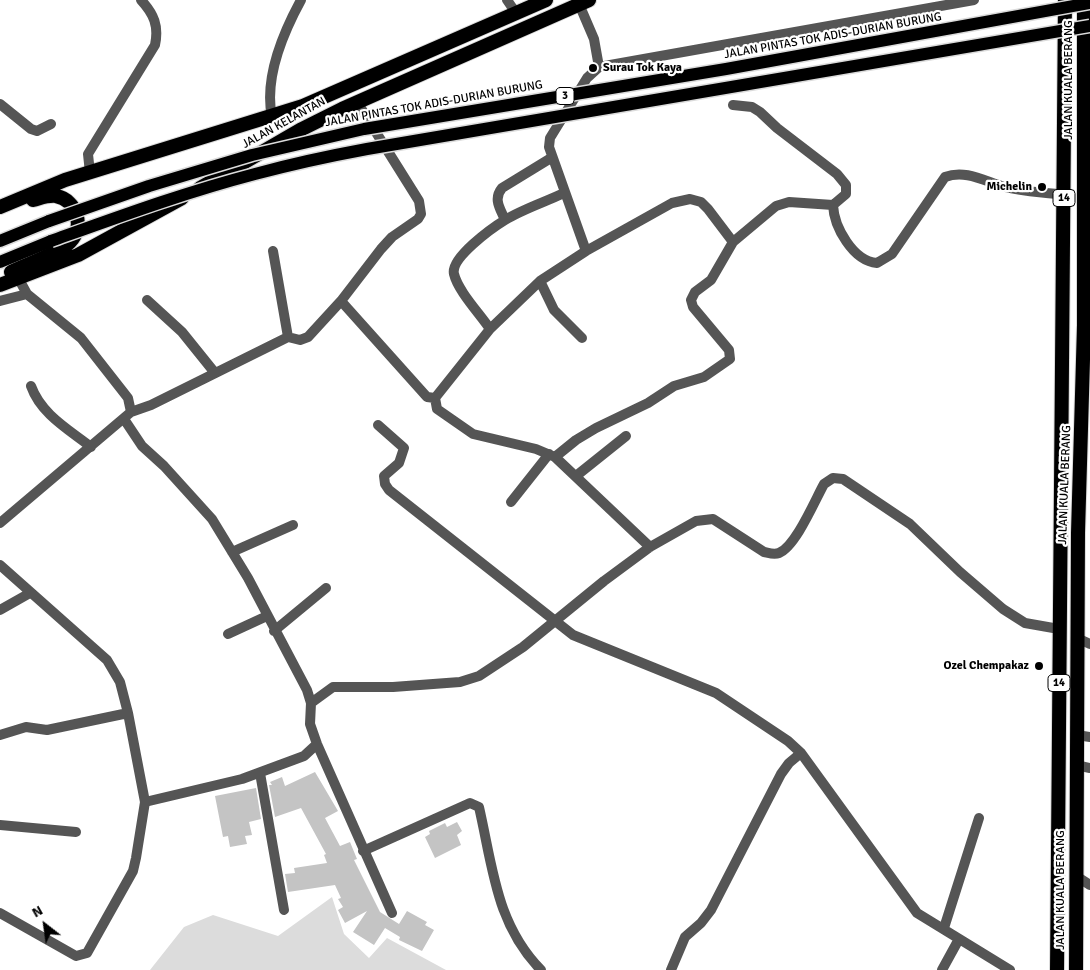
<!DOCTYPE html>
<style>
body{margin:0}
#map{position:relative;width:1090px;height:970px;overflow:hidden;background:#fff;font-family:Signika,sans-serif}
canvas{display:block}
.north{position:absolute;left:20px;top:900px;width:50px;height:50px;-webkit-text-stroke:4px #fff;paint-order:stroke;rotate:330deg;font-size:14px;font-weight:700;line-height:20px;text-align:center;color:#000}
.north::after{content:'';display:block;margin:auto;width:18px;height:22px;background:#000;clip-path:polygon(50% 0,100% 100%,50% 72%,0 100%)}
</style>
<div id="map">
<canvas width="1090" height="970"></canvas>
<div class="north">N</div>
</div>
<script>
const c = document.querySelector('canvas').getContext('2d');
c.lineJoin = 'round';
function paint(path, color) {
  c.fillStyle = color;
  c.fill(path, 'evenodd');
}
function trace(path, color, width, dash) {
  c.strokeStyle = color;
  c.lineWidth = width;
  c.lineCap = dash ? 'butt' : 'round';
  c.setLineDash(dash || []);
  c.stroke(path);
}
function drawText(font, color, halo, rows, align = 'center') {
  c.font = font + ' Signika,sans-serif';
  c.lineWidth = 4.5;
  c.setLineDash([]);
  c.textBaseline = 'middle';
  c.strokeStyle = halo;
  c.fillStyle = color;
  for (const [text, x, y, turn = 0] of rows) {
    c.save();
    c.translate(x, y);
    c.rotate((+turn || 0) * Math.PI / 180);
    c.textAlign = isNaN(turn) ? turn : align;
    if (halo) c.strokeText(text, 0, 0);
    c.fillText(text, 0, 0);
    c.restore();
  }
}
const green = new Path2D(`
 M332 897 344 934 369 958 387 938 446 970H150L184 927 213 915 278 936Z`);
const building = new Path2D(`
 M315 772 338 811 325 818 340 846 350 842 357 859 354 860 380 912 399 924 407 911 427 922 425 925 434 930 422 951 399 940 400 937 385 928 374 945 353 932 367 911 345 923 338 910 343 907 338 899 341 898 335 885 288 892 285 874 295 873 294 868 327 863 324 855 326 854 301 808 275 817 269 785H272L270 782 282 777 285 786Z
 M256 788 261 819 249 822 252 835 245 836 247 844 230 847 228 836 223 837 215 796Z
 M457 822 462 831 457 835 461 845 435 858 425 837 430 834 429 831 445 823 447 827Z`);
const minor = new Path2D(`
 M507 0 516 13
 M579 4 594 39 599 67 587 78 550 138 549 147 586 251 540 281 490 329 435 398 437 409 473 434 536 449 555 457 650 547
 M599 67 974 0
 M0 104 31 129 37 131 51 124
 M272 117C264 79 283 33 301 0
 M90 173 88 154 155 45C159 26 154 14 141 0
 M833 205C834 227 853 261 877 263L892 254 945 177C966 169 986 182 1005 187 1024 192 1044 192 1064 195
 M505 220C500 208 493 199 502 188L551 158
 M273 251 288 337
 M586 251 672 203 690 199 701 202 708 209 733 242
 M540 281 554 310 582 338
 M147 300 182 332 215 373
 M0 301 27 294
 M341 301 427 397 435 398
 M490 329C480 314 458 291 454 274 450 258 492 228 505 220 523 209 545 202 564 193
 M31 386C41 414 68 429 91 447
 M131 412 151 405 288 337 300 340 308 337 341 301 381 249 392 237 418 219 421 214 419 201 357 102
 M124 419 142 446 164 466 212 519 248 578 307 690 311 703
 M378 425 404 448 399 463 384 476 385 484 389 490 573 635 716 693 788 741 801 753 917 913 1010 970
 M555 457 576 440 596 428 648 403 674 386 704 377 730 359 729 350 693 307 691 300 695 292 711 280 733 242 776 206 789 202 833 205 846 194V185L837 174 777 128 760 112 752 107 733 105
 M576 476 626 436
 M511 502 549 454
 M0 523 131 412 128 398 81 338 27 294 15 272
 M232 552 293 525
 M0 565 107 660 120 682 128 713 145 802 136 858 133 871 87 953 76 956 0 913
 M0 610 30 593
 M274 631 326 588
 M228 634 267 616
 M1077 638 1090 644
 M0 735 26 727 47 730 128 713
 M1077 735 1090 737
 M1076 765 1090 768
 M260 773 284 910
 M145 802 242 779 304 756 317 744
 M0 825 76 832
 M363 851 470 803 479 807C493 868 496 924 541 970
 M1076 876 1090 885
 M392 913 317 744 310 724 311 703 333 687H393L460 682 479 676 523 647 604 581 650 547 696 521 713 519 764 552C769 553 774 555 779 553 796 546 815 500 824 484L833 478 843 479 910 524 960 572 1003 609 1025 623 1059 629
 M944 928 979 818
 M671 970 685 937 701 923 711 910 781 774 789 763 801 753
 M942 970 959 939`);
const primary = new Path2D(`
 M0 241 49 221
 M0 262 51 241`);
const trunk = new Path2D(`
 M200 188 300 130 342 109 589 0
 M0 207 65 180 303 106 546 0
 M11 272C27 264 58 254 70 242 85 227 77 200 56 196 48 195 41 198 33 200
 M0 285 78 255 182 198
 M1057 970 1065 0
 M1076 970 1078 533 1084 325V0`);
const primaryBridge = new Path2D(`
 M49 221 149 186 252 155 364 129 726 69 1090 3
 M51 241C118 217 186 192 255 174 292 164 329 156 367 149L1090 26`);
const markers = [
 [593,68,5,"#000"],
 [1042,187,5,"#000"],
 [1039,666,5,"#000"]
];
const shields = [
 [565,96,18],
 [1064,198,22],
 [1059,683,22]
];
const shieldNames = [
 ["3",565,96],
 ["14",1064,198],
 ["14",1059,683]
];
const streetNames = [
 ["JALAN PINTAS TOK ADIS-DURIAN BURUNG",833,36,-10],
 ["JALAN KUALA BERANG",1069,80,-90],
 ["JALAN PINTAS TOK ADIS-DURIAN BURUNG",434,104,-10],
 ["JALAN KELANTAN",284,123,-29],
 ["JALAN KUALA BERANG",1065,485,-88],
 ["JALAN KUALA BERANG",1061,890,-90]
];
const poiNames = [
 ["Surau Tok Kaya",603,68,"left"],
 ["Michelin",1032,187],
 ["Ozel Chempakaz",1029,666]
];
paint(green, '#dcdcdc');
paint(building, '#c4c4c4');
trace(primary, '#dbdbdb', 15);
trace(trunk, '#dbdbdb', 16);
trace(minor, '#555', 10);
trace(primary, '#000', 12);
trace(trunk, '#000', 14);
trace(primaryBridge, '#dbdbdb', 15, []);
trace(primaryBridge, '#000', 12);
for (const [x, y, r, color] of markers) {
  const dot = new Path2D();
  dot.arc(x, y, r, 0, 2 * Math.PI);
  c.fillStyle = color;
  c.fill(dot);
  trace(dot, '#fff', 2);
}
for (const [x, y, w] of shields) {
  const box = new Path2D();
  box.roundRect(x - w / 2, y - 8.5, w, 17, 4);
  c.fillStyle = '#fff';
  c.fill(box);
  trace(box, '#000', 1);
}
drawText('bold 11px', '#000', null, shieldNames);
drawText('12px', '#000', '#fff', streetNames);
drawText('bold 12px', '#000', '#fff', poiNames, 'right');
</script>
